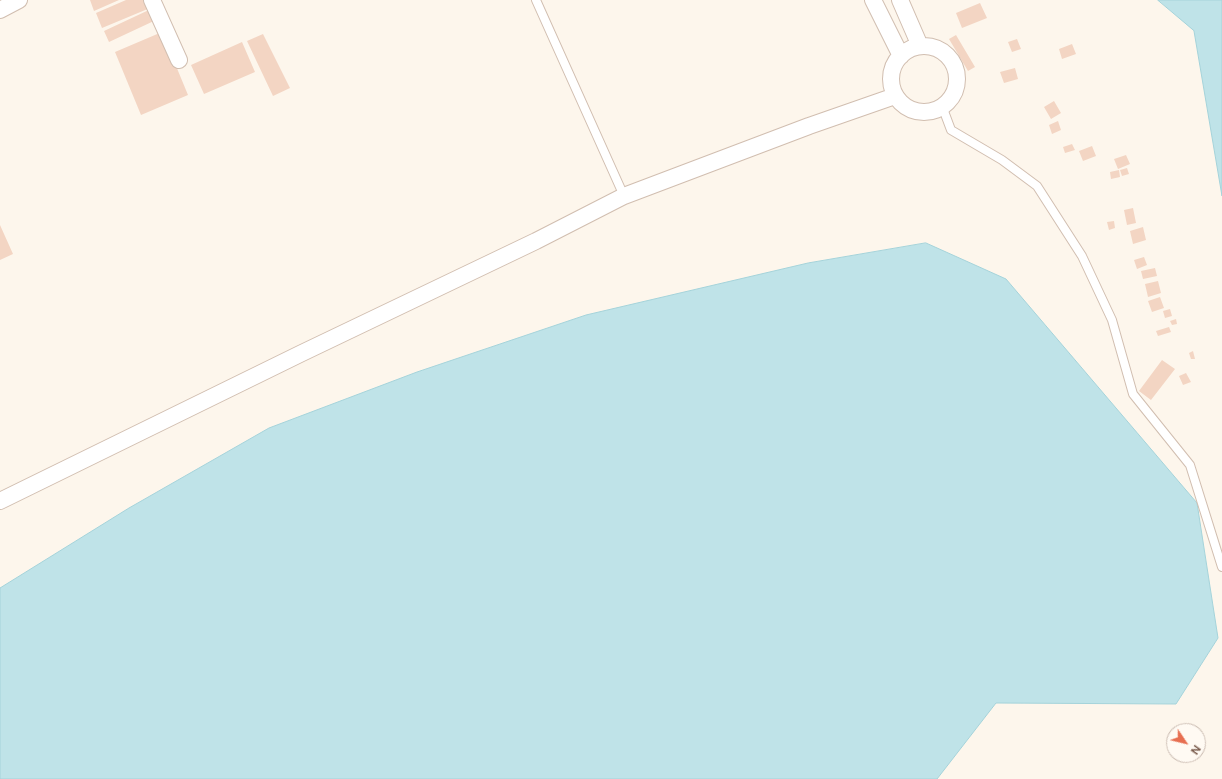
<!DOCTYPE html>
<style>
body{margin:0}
#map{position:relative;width:1222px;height:779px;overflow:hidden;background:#fdf6ec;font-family:Figtree,sans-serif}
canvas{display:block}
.north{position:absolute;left:1166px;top:723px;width:40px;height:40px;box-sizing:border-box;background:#fffaf3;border:1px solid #cabbb1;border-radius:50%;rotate:125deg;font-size:11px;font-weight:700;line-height:16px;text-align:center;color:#7a5c4d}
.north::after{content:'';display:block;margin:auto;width:14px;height:18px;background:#e76f51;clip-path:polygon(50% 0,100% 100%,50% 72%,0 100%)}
</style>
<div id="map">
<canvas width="1222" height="779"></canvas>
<div class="north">N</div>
</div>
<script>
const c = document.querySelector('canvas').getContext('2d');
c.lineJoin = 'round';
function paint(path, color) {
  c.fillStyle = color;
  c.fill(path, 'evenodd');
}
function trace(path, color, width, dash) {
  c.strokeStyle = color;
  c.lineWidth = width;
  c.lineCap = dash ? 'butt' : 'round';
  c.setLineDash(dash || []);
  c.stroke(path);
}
const water = new Path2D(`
 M1158 0H1222V196L1194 31Z
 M926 243 1006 279 1197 503 1218 638 1176 704 996 703 937 779H0V588L129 508 269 428 417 372 586 315 808 263Z`);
const building = new Path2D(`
 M90 0H119L94 11Z
 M126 0H146L150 8 102 28 96 13Z
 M980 3 987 18 962 28 956 13Z
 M151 9 156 20 109 42 104 31Z
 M162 32 188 95 141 115 115 52Z
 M263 34 290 88 273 96 247 41Z
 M956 35 975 67 968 71 949 39Z
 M1017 39 1021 49 1012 52 1008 42Z
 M242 42 255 72 204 94 191 65Z
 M1072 44 1076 54 1062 59 1059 49Z
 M1015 68 1018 79 1004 83 1000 72Z
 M1054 101 1061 113 1051 119 1044 107Z
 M1058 121 1061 130 1052 134 1049 125Z
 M1072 144 1075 150 1065 153 1063 147Z
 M1092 146 1096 156 1083 161 1079 151Z
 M1126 155 1130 164 1118 169 1114 159Z
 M1127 168 1129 174 1122 176 1120 170Z
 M1119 170 1120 177 1111 179 1110 172Z
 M1133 208 1136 223 1127 225 1124 210Z
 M1114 221 1115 228 1109 230 1107 222Z
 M0 225 13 254 0 260Z
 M1143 227 1146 240 1133 244 1130 231Z
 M1144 257 1147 265 1137 269 1134 260Z
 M1155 268 1157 276 1143 279 1141 271Z
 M1158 281 1161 293 1148 297 1145 284Z
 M1160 297 1164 308 1152 312 1148 301Z
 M1170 309 1172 316 1165 318 1163 311Z
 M1176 319 1177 324 1172 325 1170 321Z
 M1169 327 1171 332 1158 336 1156 331Z
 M1193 351 1195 359H1191L1189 353Z
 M1162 360 1175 369 1151 400 1139 391Z
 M1186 373 1191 382 1183 385 1179 376Z`);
const service = new Path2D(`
 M536 0 624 196
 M942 106 951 130 1002 160 1037 186 1082 256 1112 320 1133 394 1190 465 1222 567`);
const minor = new Path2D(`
 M152 0 179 60
 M873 0 901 56
 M900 0 920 46
 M0 10 19 0
 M891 79a33 33 0 1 1 66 0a33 33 0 1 1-66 0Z
 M0 501 302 353 536 241 624 196 809 126 895 96`);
paint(water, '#bfe3e8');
trace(water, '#a5d3da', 1);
paint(building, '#f3d5c3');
trace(service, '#d1beb0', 10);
trace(minor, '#d1beb0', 18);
trace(service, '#fff', 8);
trace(minor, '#fff', 16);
</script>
